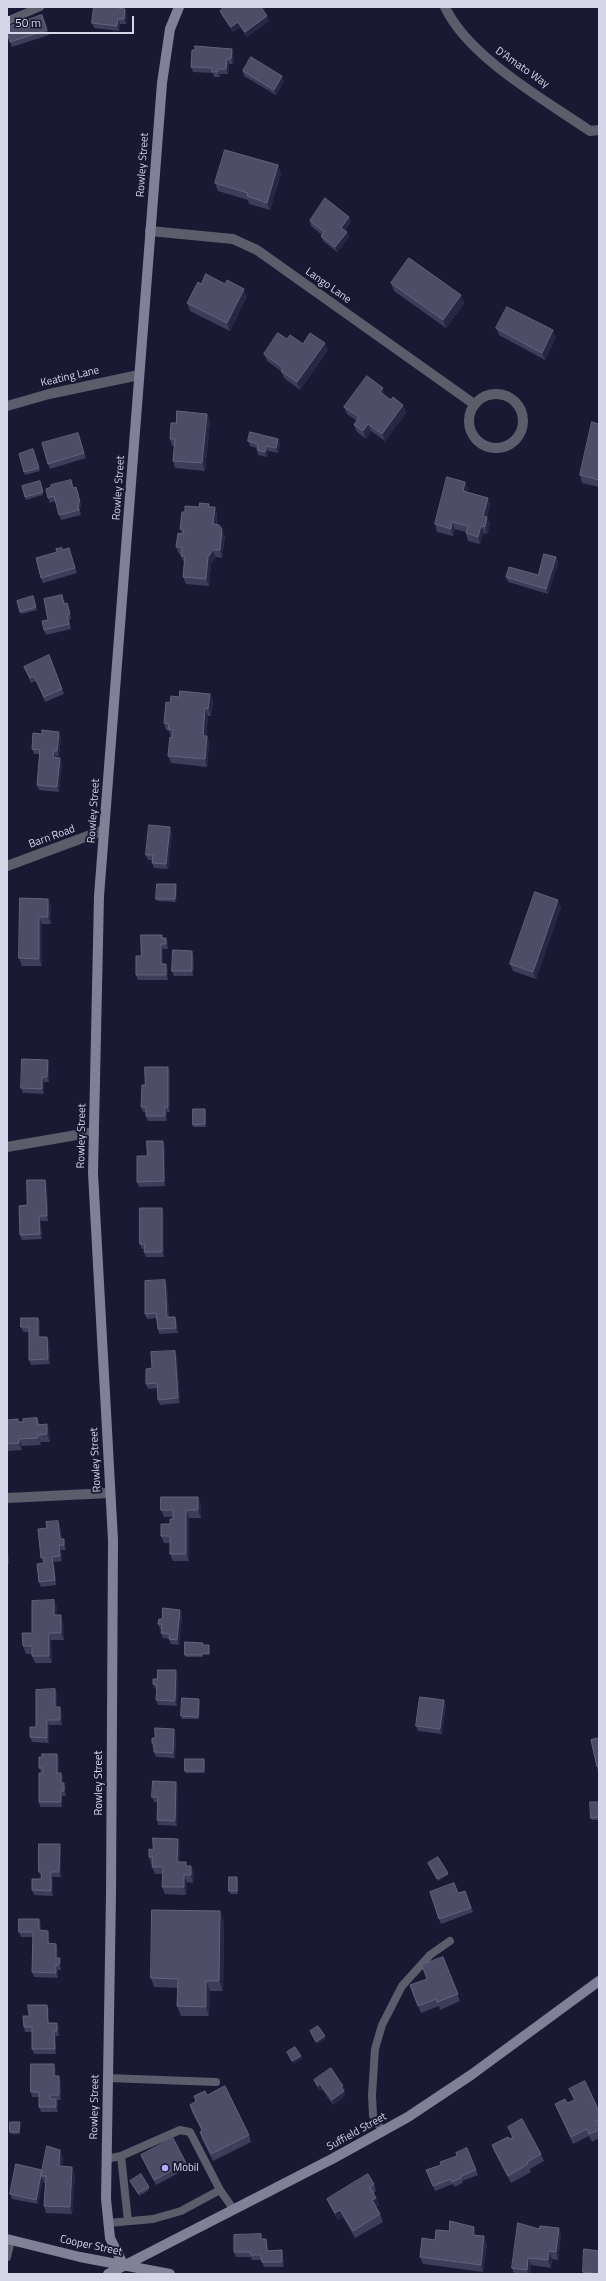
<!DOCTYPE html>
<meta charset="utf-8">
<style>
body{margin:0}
#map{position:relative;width:606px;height:2281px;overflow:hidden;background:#1a1832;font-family:"Titillium Web",sans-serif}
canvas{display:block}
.frame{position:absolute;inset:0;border:8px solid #d6d6e9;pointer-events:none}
.scale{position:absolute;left:8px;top:16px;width:126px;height:18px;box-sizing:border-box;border:2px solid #d6d6e9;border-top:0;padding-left:5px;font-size:12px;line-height:14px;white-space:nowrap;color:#d6d6e9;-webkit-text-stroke:3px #1a1832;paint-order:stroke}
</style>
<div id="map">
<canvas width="606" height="2281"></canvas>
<div class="frame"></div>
<div class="scale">50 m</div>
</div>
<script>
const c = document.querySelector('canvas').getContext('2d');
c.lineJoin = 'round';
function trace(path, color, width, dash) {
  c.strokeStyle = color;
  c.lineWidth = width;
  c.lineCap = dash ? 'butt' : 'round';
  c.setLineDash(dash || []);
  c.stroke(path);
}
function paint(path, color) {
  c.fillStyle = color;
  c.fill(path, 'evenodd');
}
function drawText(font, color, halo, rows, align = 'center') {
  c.font = font + ' "Titillium Web",sans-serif';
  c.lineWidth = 4;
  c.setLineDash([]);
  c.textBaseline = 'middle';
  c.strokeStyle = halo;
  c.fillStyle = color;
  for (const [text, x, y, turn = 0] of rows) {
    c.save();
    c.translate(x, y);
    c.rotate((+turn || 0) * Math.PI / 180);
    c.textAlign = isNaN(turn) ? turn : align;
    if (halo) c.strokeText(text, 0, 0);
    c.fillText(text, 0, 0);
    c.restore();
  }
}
const lane = new Path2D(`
 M7 21 40 7
 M108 2078 216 2082
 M383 2132 373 2116 372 2095 375 2049 382 2025 402 1986 430 1955 450 1941
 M121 2156 128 2221
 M106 2159 121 2156 180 2130 190 2132 220 2190 234 2210
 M109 2223 153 2219 181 2211 220 2190
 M7 2257 11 2240`);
const street = new Path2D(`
 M445 7C468 57 545 100 590 131L599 130
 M150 231 233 239 257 250 474 404
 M469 421a27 27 0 1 1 54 0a27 27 0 1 1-54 0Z
 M7 406 49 394 139 375
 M7 866 104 830
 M7 1147 94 1132
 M7 1498 110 1493`);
const secondary = new Path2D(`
 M7 2239 80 2257 170 2274
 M124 2266 110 2238 106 2199 111 1895 113 1540 93 1173 99 896 162 83 170 29 179 7
 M108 2274 332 2159 408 2117 471 2075 599 1981`);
const wall = new Path2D(`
 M94 7H120V8L127 14 126 24H120L119 31 94 28 92 23Z
 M220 11 269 21 247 37 240 27 233 32 222 16Z
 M42 15 49 35 12 47 7 33Z
 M232 49 234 54 233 64H229L228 74H220V77H214L213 73 193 72 191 67Z
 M243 71 284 81 276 95 244 76Z
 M278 165 281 173 270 210 249 204 248 200 218 191 215 183Z
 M349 217 351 222 345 230 349 237 337 252 323 241 321 236 322 235 311 226 310 221Z
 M391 283 461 295 464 303 446 328 394 291Z
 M247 296 230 331 190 311 187 303Z
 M496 328 556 337 545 360 499 335Z
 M287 339 303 344 328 350 300 390 284 378 281 371 267 361 264 354Z
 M385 395V396L391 400 403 405 406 413 385 441 371 431 366 439 357 432 354 425 357 421 347 414 344 407Z
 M207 414 210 421 205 471 175 468 173 461 174 446H172L170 439 176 423Z
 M599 424V487L582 483 580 475Z
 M78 433 86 458 50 469 48 464Z
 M278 439 280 444 278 453 268 451 267 457 258 455 257 450V448L250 446 248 441Z
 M33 449 40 471 25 475 19 454Z
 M40 481 43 495 26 500 22 486Z
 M465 482 468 489 467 492 488 498 490 505 487 517 490 524 487 534 484 533 480 544 468 541 466 533V532L455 529 453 536 437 532 435 524Z
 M74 488 78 492 81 507H79L81 515 61 520 55 501 50 503 48 498Z
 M209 504 210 507H215L217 514V525L225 536 222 558 216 557 211 564 209 586 186 584 183 577 184 563 181 556V554H179L176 547 182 534 180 529 185 512Z
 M69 548 77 573 43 583 41 578Z
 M556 557 558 562 548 594 508 582 506 577 538 575Z
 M33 596 37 610 21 614 20 612Z
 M64 600 65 603 69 608 71 619 69 620 71 629 46 635 44 630 48 620Z
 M49 655 64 694 45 702 36 681 31 683 24 667Z
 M210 694 213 701 211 716H208L206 736H207L209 744 207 767 171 763 168 756 172 737H171L169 731 166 730 164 723 170 703 179 697Z
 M61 737 59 756H56V757L62 763 59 792 39 790 37 785 40 754H34L32 749Z
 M172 832 168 869 154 868 152 863V860H148L146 855Z
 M177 887 176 902 157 901 156 899Z
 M48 899 51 906V924H42V966H22L19 958Z
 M561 907 536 979 513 971 510 964Z
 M162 935 163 938 168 943V949H163V964L168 969V980H138L136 975 141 956Z
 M194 956 193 976H174L172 971Z
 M49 1065V1082H44V1094L23 1093 21 1088Z
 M168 1067 170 1072V1112H167V1121H148L146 1116V1112H143L141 1107 145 1085Z
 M205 1109 206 1111V1127H194L193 1125Z
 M165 1146V1186L139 1187 137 1182 147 1156Z
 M45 1180 47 1185 48 1221H41L42 1239 22 1240 20 1235 27 1205Z
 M162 1208 164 1213V1257H146L144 1252V1249H142L140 1244Z
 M167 1285 169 1317H175L177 1322 178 1333 159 1334 158 1329 157 1318 147 1319 145 1314Z
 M40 1322V1337H47L49 1342 50 1364 31 1365 29 1360V1332H23L21 1327Z
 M177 1356 180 1403 160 1405 158 1400V1388L148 1389 146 1384 152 1368Z
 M37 1418 40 1425 49 1432 50 1442H40L41 1445 22 1446V1450L8 1451 7 1448V1420L19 1422H23Z
 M201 1504V1518H189V1561H173L170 1554V1543H164L161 1536 170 1524 173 1519V1517H164L161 1510Z
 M58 1521 60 1526 62 1539H64L65 1544 66 1550H61L62 1561 54 1562 56 1585 41 1587 39 1582 44 1563H43L41 1558 47 1528Z
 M7 1539 9 1564H7Z
 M54 1600 57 1608V1615L63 1622 64 1640H51L52 1663H35L32 1656V1654H26L23 1646Z
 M180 1610 182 1615 179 1645 171 1644 169 1639 163 1638 161 1633V1629H160L158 1624 162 1619Z
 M203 1645 210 1648V1655H203V1657H186L185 1655Z
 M178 1675 177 1706 158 1705 156 1700 157 1690 155 1689 153 1684 157 1679Z
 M55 1689 57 1694V1707L62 1712V1725H49V1743L32 1742 30 1737 36 1727Z
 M444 1700 446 1705 442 1734 418 1731 416 1726Z
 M200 1701 199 1719H182L181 1716Z
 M174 1729 176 1734 175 1758 156 1757 154 1752V1748H153L152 1743 155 1738Z
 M599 1738V1772H598L597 1767Z
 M57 1754 59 1759V1773H61L63 1778V1783L66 1788V1796H62V1807H40L39 1802 41 1773 39 1768 42 1757Z
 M204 1759 205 1762V1773H185V1771Z
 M176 1782 178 1787 177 1826 158 1825 157 1820V1802H154L152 1797Z
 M599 1802V1820H592L591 1818Z
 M178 1839 180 1846V1862H186L187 1866 194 1873 193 1883 187 1882 186 1895 165 1894 162 1887 163 1874H155L152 1867V1864H151L149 1857 153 1850Z
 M61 1849V1877H53V1896L34 1895 32 1890 41 1879 42 1877H41L39 1872Z
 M428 1863 448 1873V1875L438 1881Z
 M238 1880V1894H230L229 1891Z
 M465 1891 473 1912 441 1924 430 1892 458 1893Z
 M39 1919 41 1924V1930L48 1931 49 1936V1943L56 1944 58 1949V1958H60L61 1963V1970H58V1978L34 1977 32 1972 33 1937H21L19 1932Z
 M224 1920 223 1991H210L209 2016H181L177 2006 178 1988 154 1987 151 1978Z
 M443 1957 460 2001 440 2010 439 2006 421 2013 413 1993 427 1979Z
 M47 2005 49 2010V2023H57L59 2028V2036H56V2054H34L32 2049V2032H25L24 2027 29 2016Z
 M56 2069V2076L61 2081V2100H56L58 2104V2112H41L39 2107V2097H32L31 2092Z
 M314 2080 343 2086 345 2091H344L345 2096 333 2105 322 2089 320 2091 316 2085Z
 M569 2089 599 2111V2138L592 2142 589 2136 573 2144 558 2111 555 2104 567 2103 574 2100Z
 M207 2095 249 2135 251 2142 213 2161 202 2139 200 2132 202 2131 192 2112 190 2105 196 2102 194 2096Z
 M20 2122V2134H11L10 2132Z
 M508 2127 541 2154 544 2161 530 2169 531 2172 511 2183 495 2153 492 2145 512 2138Z
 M467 2148 478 2175 462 2181 463 2183 454 2187 453 2184 435 2191 426 2170 441 2165 457 2156Z
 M141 2155 186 2163 188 2168 156 2185 143 2160Z
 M63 2157 62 2166 75 2175 72 2214 46 2213 44 2206 45 2183H44L43 2179 38 2204 12 2199 10 2194Z
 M130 2181 149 2187V2190L139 2196Z
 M374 2184 376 2191 374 2193 376 2198 379 2205 376 2207 380 2214 383 2222 355 2238 343 2217 338 2220 330 2206 327 2199Z
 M539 2229 561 2235 558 2260 552 2259 551 2268 531 2265 530 2274H514L512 2268Z
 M476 2234V2235L487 2244 483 2272 423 2264 420 2257 435 2240Z
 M263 2239 268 2244V2251L282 2250 283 2255 284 2267H264L262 2262V2260H252L251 2257H236L234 2252Z
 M599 2251V2274H583V2272Z`);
const shadedWall = new Path2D(`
 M261 7H268L262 11Z
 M125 9 127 14 126 24 124 19Z
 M267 16 269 21 247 37 245 32Z
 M118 19 120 24 119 31 117 26Z
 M238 22 240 27 233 32 231 27Z
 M232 49 234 54 233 64 231 59Z
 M227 59 229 64 228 74 226 69Z
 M218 69 220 74V77L218 72Z
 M282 76 284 81 276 95 274 90Z
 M278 165 281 173 270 210 267 203Z
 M349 217 351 222 343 232 341 228Z
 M347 232 349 237 337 252 335 247Z
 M244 289 247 296 230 331 227 323Z
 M461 295 464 303 446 328 443 320Z
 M553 330 556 337 545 360 542 353Z
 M325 343 328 350 300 390 297 382Z
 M383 388 385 395 382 399 380 392Z
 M403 405 406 413 385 441 382 434Z
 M207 414 210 421 205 471 202 463Z
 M368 424 371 431 366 439 363 431Z
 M278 439 280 444 278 453 276 448Z
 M267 446 268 451 267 457 265 452Z
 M465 482 468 489 466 498 463 491Z
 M488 498 490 505 487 517 490 524 487 534 485 527 483 516Z
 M215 507 217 514 216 532 213 524Z
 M452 522 455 529 453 536 451 529Z
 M481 526 484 533 480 544 478 537Z
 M222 529 225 536 222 558 220 550Z
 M213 550 216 557 211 564 209 586 206 579 208 557Z
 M556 557 558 562 548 594 546 589Z
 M210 694 213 701 211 716 208 709Z
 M205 708 208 716 205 743 203 736Z
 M59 732 61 737 59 756 57 751Z
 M207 736 209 744 207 767 205 759Z
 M54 751 56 756 55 762 53 757Z
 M60 758 62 763 59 792 57 787Z
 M170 827 172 832 168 869 166 864Z
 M176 884 177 887 176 902 175 899Z
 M48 899 51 906V924L48 917Z
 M558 900 561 907 536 979 533 972Z
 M39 917 42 924V966L39 959Z
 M166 938 168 943V949L166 944Z
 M161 944 163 949V969L161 964Z
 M192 951 194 956 193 976 192 971Z
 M166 964 168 969V980L166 975Z
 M48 1060 49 1065V1082L47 1077Z
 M168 1067 170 1072V1112L168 1107Z
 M42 1077 44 1082V1094L42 1089Z
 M165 1107 167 1112V1121L165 1116Z
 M205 1109 206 1111V1127L205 1124Z
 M163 1141 165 1146V1186L164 1181Z
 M45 1180 47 1185 48 1221 47 1216Z
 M162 1208 164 1213V1257L162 1252Z
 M39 1216 41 1221 42 1239 40 1234Z
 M165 1280 167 1285 169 1322 167 1317Z
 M175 1317 177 1322 178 1333 176 1328Z
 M38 1318 40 1322V1342L38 1337Z
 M47 1337 49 1342 50 1364 48 1359Z
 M175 1351 177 1356 180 1403 178 1398Z
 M47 1424 49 1432 50 1442 47 1434Z
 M38 1435 40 1442 41 1445 38 1438Z
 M19 1439 22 1446V1450L19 1443Z
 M198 1497 201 1504V1518L198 1510Z
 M186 1510 189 1518V1561L186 1554Z
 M58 1521 60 1526 62 1544 60 1539Z
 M7 1539 9 1564 7 1557Z
 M64 1539 65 1544 66 1550 64 1545Z
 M59 1545 61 1550 62 1561 60 1556Z
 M52 1557 54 1562 56 1585 55 1580Z
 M54 1600 57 1608V1622L54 1615Z
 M180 1610 182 1615 179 1645 177 1640Z
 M61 1615 63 1622 64 1640 61 1633Z
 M49 1633 51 1640 52 1663 49 1656Z
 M209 1645 210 1648V1655L209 1653Z
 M176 1670 178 1675 177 1706 175 1701Z
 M55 1689 57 1694V1712L55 1707Z
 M199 1699 200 1701 199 1719 198 1717Z
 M444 1700 446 1705 442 1734 440 1729Z
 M60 1707 62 1712V1725L60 1720Z
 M47 1720 49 1725V1743L47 1738Z
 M174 1729 176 1734 175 1758 173 1753Z
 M57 1754 59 1759V1778L57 1773Z
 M204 1759 205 1762V1773L204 1771Z
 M61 1773 63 1778V1788L61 1783Z
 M176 1782 178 1787 177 1826 175 1821Z
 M64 1783 66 1788V1796L64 1791Z
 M61 1791 62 1796V1807L61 1802Z
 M178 1839 180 1846V1869L177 1862Z
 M60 1844 61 1849V1877L59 1872Z
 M191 1866 194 1873 193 1883 191 1875Z
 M51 1872 53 1877V1896L51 1891Z
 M184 1875 187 1882 186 1895 184 1887Z
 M237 1877 238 1880V1894L237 1891Z
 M220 1911 224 1920 223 1991 219 1981Z
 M39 1919 41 1924V1935L39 1930Z
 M48 1931 49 1936V1948L48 1943Z
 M56 1944 58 1949V1963L56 1958Z
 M60 1958 61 1963V1970L59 1965Z
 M56 1965 58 1970V1978L56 1973Z
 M206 1981 210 1991 209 2016 206 2007Z
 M47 2005 49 2010V2028L48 2023Z
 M57 2023 59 2028V2036L57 2031Z
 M54 2031 56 2036V2054L55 2049Z
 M325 2036 326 2039 317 2044 316 2042Z
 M301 2056 302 2059 293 2064 292 2061Z
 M54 2064 56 2069V2081L54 2076Z
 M59 2076 61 2081V2100L59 2095Z
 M320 2084 322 2089 320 2091 318 2086Z
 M343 2086 345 2091H344L345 2096 333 2105 332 2100 341 2087Z
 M56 2099 58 2104V2112L56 2107Z
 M20 2122V2134L19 2132Z
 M60 2150 63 2157 62 2173 59 2166Z
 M72 2167 75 2175 72 2214 70 2207Z
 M42 2170 44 2175 41 2176 43 2179 38 2204 36 2200Z
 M376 2198 379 2205 374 2207 372 2200Z
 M340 2210 343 2217 338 2220 335 2213Z
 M474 2227 476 2234 475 2242 473 2235Z
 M559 2228 561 2235 558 2260 556 2252Z
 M484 2236 487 2244 483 2272 481 2265Z
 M266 2239 268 2244 269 2256 267 2251Z
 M282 2250 283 2255 284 2267 282 2262Z
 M549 2251 552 2259 551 2268 548 2260Z
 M528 2258 531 2265 530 2274H528L527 2270Z`);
const building = new Path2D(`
 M94 7H118V8L125 9 124 19H118L117 26 92 23Z
 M225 7H261L267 16 245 32 238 22 231 27 220 11Z
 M42 15 47 30 10 42 7 33V27Z
 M195 46 232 49 231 59H227L226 69H218V72H212V68L191 67 192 50H195Z
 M251 57 282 76 274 90 243 71Z
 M225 150 278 165 267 203 247 196 248 193 215 183Z
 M325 198 349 217 341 228 347 232 335 247 321 236 324 232 310 221Z
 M409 258 461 295 443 320 391 283Z
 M206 274 225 284 227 280 244 289 227 323 187 303 198 282 201 284Z
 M507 307 553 330 542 353 496 328Z
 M278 333 287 339 290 335 303 344 310 333 325 343 297 382 281 371 283 368 264 354Z
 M367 376 383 388 380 392 391 400 393 397 403 405 382 434 368 424 363 431 354 425 359 417 344 407Z
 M177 411 207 414 202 463 173 461 175 439H170L171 423H176Z
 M592 422 599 424V480L580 475Z
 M250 432 278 439 276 448 267 446 265 452 257 450 258 444 248 441Z
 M78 433 84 453 48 464 42 443Z
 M33 449 39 468 24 472 19 454Z
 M447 477 465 482 463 491 488 498 483 516 487 517 485 527 481 526 478 537 466 533 468 526 452 522 451 529 435 524Z
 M71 480 73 488 76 487 80 502H77L79 510 59 515 54 496 48 498 46 489 51 487V485Z
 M40 481 43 492 25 497 22 486Z
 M200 503 209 504 208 507H215L213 524 219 525 222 529 220 550H213L208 557 206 579 183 577 185 556H181L182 547H176L178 533 183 534 184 530 180 529 182 512H185V506L199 507Z
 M62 548V550L69 548 75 568 41 578 36 558 57 552 56 549Z
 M544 554 556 557 546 589 506 577 509 567 538 575Z
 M62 595 64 604 67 603 70 614 67 615 69 624 44 630 42 621 48 620 44 599Z
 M33 596 36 607 20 612 17 601Z
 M49 655 62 689 44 697 34 676 30 678 24 667Z
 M180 691 210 694 208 709 205 708 203 736H207L205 759 168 756 170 737 172 738 173 730 168 729 169 724 164 723 166 702 170 703 171 696 179 697Z
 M42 730 59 732 57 751H54L53 757 60 758 57 787 37 785 40 750 32 749 33 733 42 734Z
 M149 825 170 827 166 864 152 863 153 855H146Z
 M157 884H176L175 899H156Z
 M535 892 558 900 533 972 510 964Z
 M20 898 48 899V917H39V959L19 958Z
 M141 935H162L161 938H166V944H161V964H166V975H136V956H141Z
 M173 950 192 951V971H172Z
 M22 1059 48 1060 47 1077H42V1089L21 1088Z
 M145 1067H168V1107H165V1116H146V1107H141L142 1085H145Z
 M193 1109H205V1124L193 1125Z
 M147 1141H163L164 1181 137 1182V1156H147Z
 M27 1180H45L47 1216H39L40 1234 20 1235 19 1206 27 1205Z
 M140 1208H162V1252H144L145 1244H140Z
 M165 1280 167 1317H175L176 1328 158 1329 156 1313 145 1314V1281Z
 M21 1318H38V1337H47L48 1359 29 1360V1327H21Z
 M175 1351 178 1398 158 1400 157 1383 146 1384V1369L152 1368 151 1352Z
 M37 1418V1425L47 1424V1434L38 1435V1438L19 1439V1443L7 1444V1420L18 1419V1422H23V1419Z
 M161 1497H198V1510H186V1554H170V1536H161V1524H170V1519H173V1510H161Z
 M58 1521 60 1539H64V1545H59L60 1556 52 1557 55 1580 39 1582 37 1564 44 1563V1557L41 1558 38 1529 47 1528 46 1522Z
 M54 1600V1615H61V1633H49V1656H32V1646H23L22 1633H32V1601Z
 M163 1608 180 1610 177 1640 169 1639 170 1634 161 1633 162 1624H158L159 1619H162Z
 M185 1642 203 1643 202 1645H209V1653H202V1655H185Z
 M158 1670H176L175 1701 156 1700 157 1685 153 1684V1679H157Z
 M55 1689V1707H60V1720H47V1738L30 1737V1727H36V1690Z
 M420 1697 444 1700 440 1729 416 1726Z
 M182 1698 199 1699 198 1717 181 1716Z
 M155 1728 174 1729 173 1753 154 1752V1744L152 1743V1738H155Z
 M599 1738V1766L597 1767 591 1740Z
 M42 1754H57V1773H61V1783H64V1791H61V1802H39V1773H43V1768H39V1757H42Z
 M185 1759H204V1771H185Z
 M153 1781 176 1782 175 1821 157 1820 158 1797H152Z
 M590 1802H599V1817L591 1818Z
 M153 1838 178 1839 177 1862H186V1866H191V1875H184V1887H162L163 1867H152L153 1857H149V1849L153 1850Z
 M39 1844H60L59 1872H51V1891L32 1890V1879H41L42 1872H39Z
 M438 1857 448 1873 437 1879 428 1863Z
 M229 1877H237V1891H229Z
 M454 1883 458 1893 465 1891 471 1908 439 1919 430 1892Z
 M152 1910 220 1911 219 1981H206V2007L177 2006 178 1979 151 1978Z
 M19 1919H39V1930L48 1931V1943L56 1944V1958H60L59 1965H56V1973L32 1972 33 1932H19Z
 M443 1957 458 1994 437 2002 436 1999 418 2006 410 1985 427 1979 422 1965Z
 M28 2005H47L48 2023H57V2031H54L55 2049H32V2027H24L23 2016H29Z
 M318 2026 325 2036 316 2042 310 2031Z
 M295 2047 301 2056 292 2061 287 2052Z
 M31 2064H54V2076H59V2095H50V2099H56V2107H39V2092H31Z
 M331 2068 343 2086 341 2087 344 2091 332 2100 320 2084 318 2086 314 2080Z
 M585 2081 599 2111V2120L596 2121 599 2128V2130L589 2134 587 2129 571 2137 555 2104 565 2099 567 2103 575 2100 569 2089Z
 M225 2086 249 2135 211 2154 200 2132 202 2130 190 2105 196 2101 194 2096 205 2091 207 2095Z
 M522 2119 541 2154 527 2162 528 2164 508 2176 492 2145 508 2137 510 2139 513 2137 508 2127Z
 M10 2122H20L19 2132H10Z
 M173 2138 186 2163 154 2180 141 2155Z
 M47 2146 60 2150 59 2166 72 2167 70 2207 44 2206 46 2176H41Z
 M467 2148 476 2170 461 2176V2178L452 2182 451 2179 433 2186 426 2170 441 2165 440 2162 457 2156 456 2153Z
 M16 2164 42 2170 36 2200 10 2194Z
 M141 2174 149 2187 138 2193 130 2181Z
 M368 2174 374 2184 370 2187 376 2198 372 2200 380 2214 353 2231 340 2210 335 2213 327 2199Z
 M450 2221 474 2227 473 2235 484 2236 481 2265 420 2257 422 2238 435 2240 436 2230 449 2231Z
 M518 2223 539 2229 540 2226 559 2228 556 2252 549 2251 548 2260 528 2258 527 2270 512 2268Z
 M261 2234V2239H266L267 2251 282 2250V2262H262L261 2255H251L250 2252H234V2235Z
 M584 2249 599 2251V2274L583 2272Z`);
const markers = [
 [165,2168,4,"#b0aefa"]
];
const streetNames = [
 ["D’Amato Way",522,68,35],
 ["Rowley Street",143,165,-86],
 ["Lango Lane",328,286,35],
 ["Keating Lane",70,377,-13],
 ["Rowley Street",119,488,-86],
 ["Rowley Street",94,811,-86],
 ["Barn Road",52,837,-20],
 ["Rowley Street",82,1136,-89],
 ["Rowley Street",96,1460,-93],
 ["Rowley Street",99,1783,-90],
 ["Rowley Street",95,2107,-89],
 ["Suffield Street",357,2132,-29],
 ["Cooper Street",91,2246,12]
];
const poiNames = [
 ["Mobil",173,2168]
];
trace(lane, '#5c5c6a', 8);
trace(street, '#5c5c6a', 10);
trace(secondary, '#808097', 10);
paint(wall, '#3d3d59');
paint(shadedWall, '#282743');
paint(building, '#4e4d68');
trace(building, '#63627c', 1);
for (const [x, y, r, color] of markers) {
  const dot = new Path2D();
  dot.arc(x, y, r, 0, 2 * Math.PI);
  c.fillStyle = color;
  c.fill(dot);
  trace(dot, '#1a1832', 1.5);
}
drawText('11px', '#d6d6e9', '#1a1832', streetNames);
drawText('11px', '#d6d6e9', '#1a1832', poiNames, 'left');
</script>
